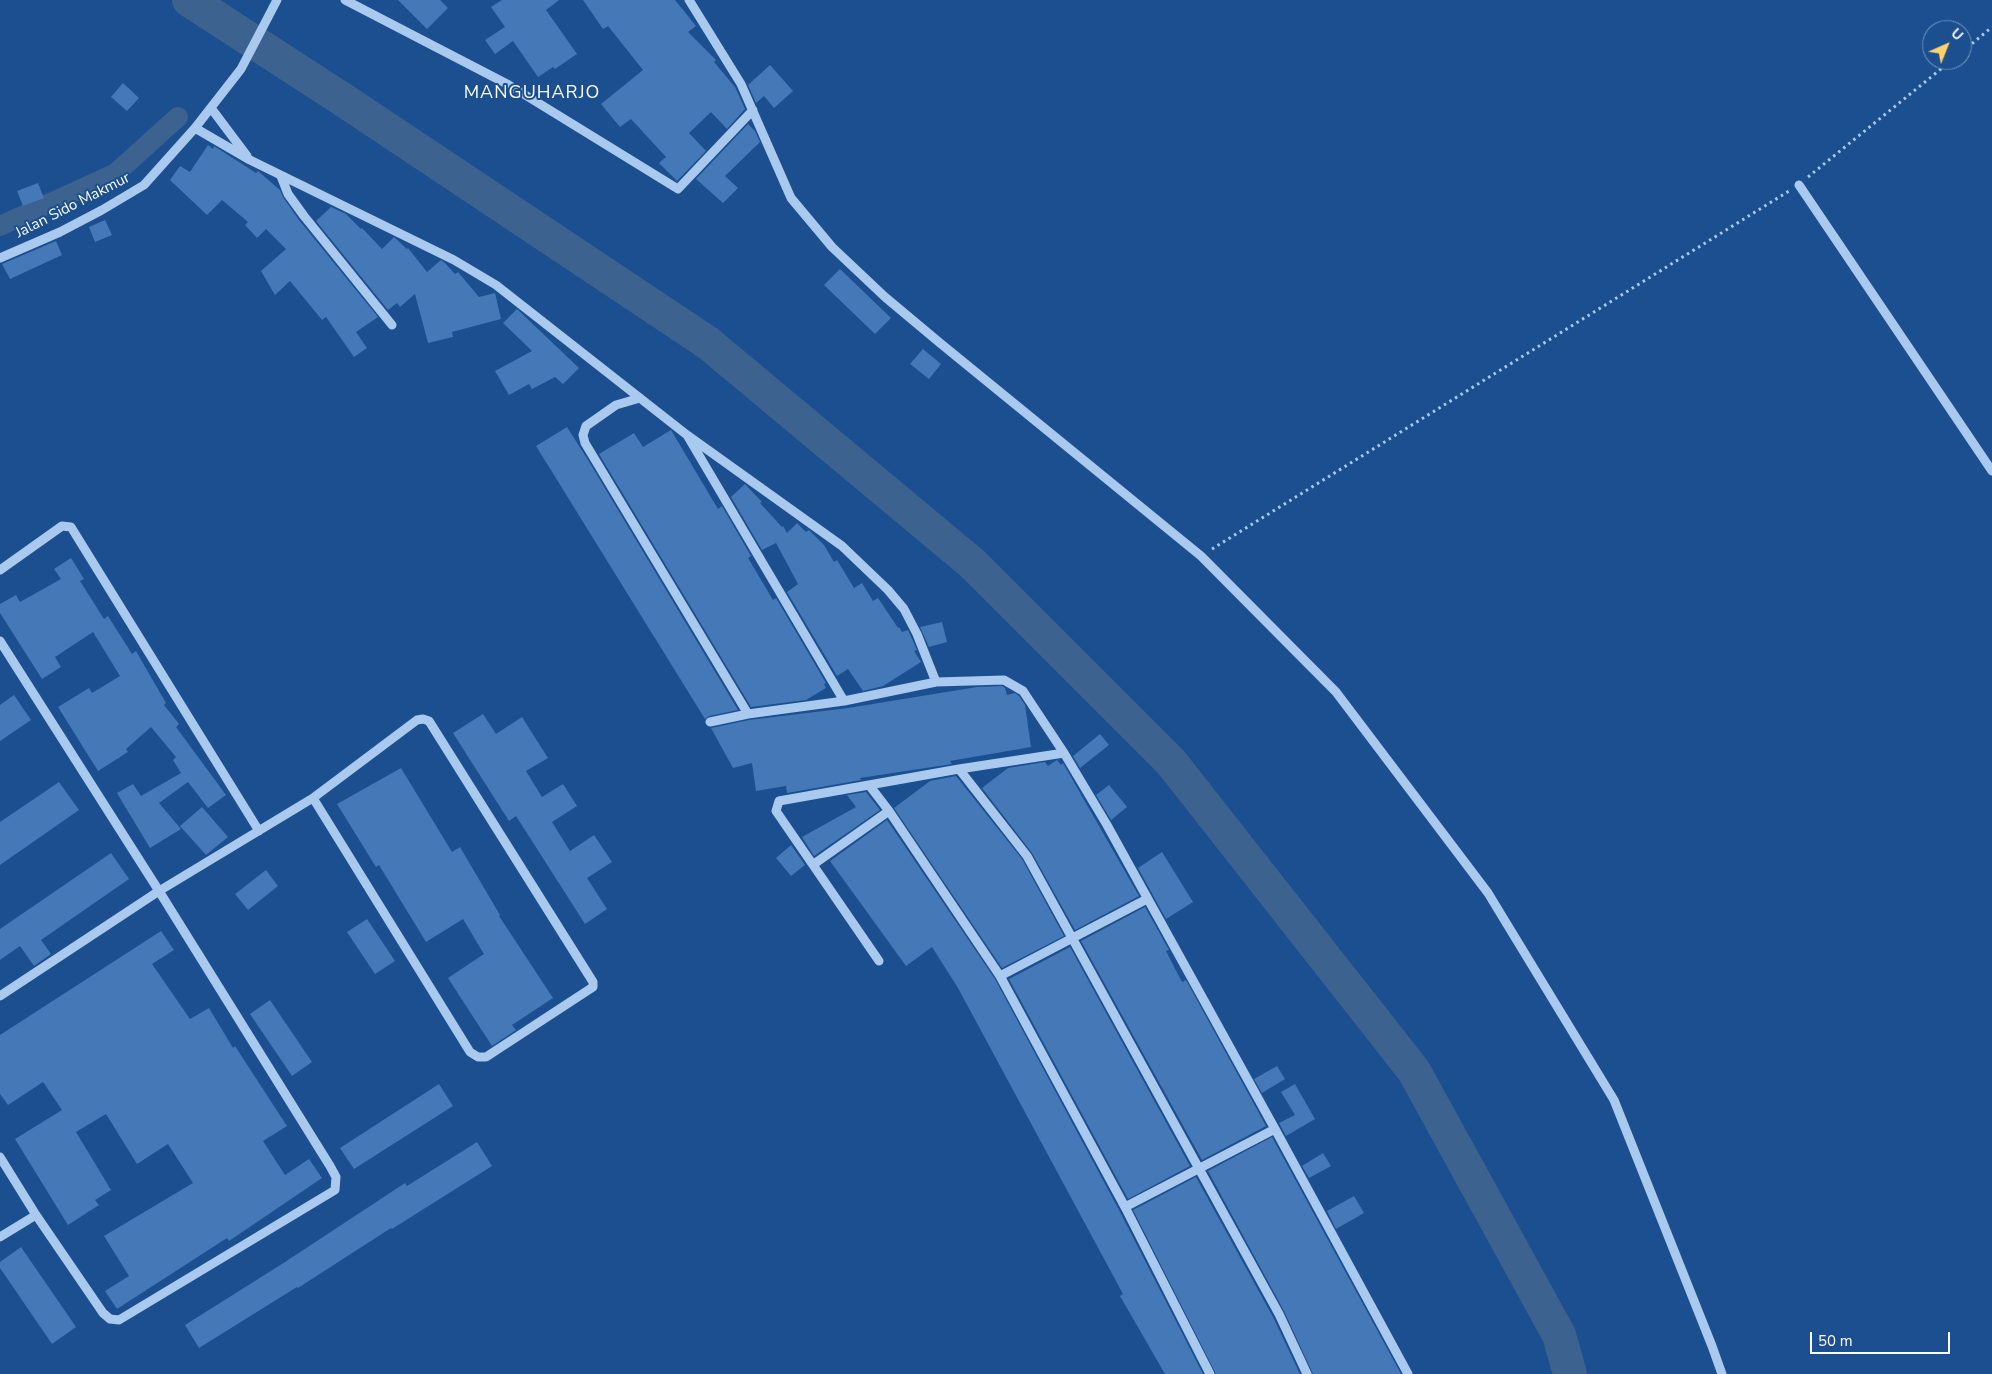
<!DOCTYPE html>
<style>
body{margin:0}
#map{position:relative;width:1992px;height:1374px;overflow:hidden;background:#1b4f8f;font-family:"Nunito Sans",sans-serif}
canvas{display:block}
.north{position:absolute;left:1922px;top:20px;width:50px;height:50px;box-sizing:border-box;background:#1b4f8f;border:1px solid #7695bc;border-radius:50%;rotate:44deg;font-size:14px;font-weight:700;line-height:20px;text-align:center;color:#fff}
.north::after{content:'';display:block;margin:auto;width:18px;height:22px;background:#ffd166;clip-path:polygon(50% 0,100% 100%,50% 72%,0 100%)}
.scale{position:absolute;left:1810px;top:1332px;width:140px;height:22px;box-sizing:border-box;border:2px solid #fff;border-top:0;padding-left:6px;font-size:15px;line-height:18px;white-space:nowrap;color:#fff;-webkit-text-stroke:4px #1b4f8f;paint-order:stroke}
</style>
<div id="map">
<canvas width="1992" height="1374"></canvas>
<div class="north">U</div>
<div class="scale">50 m</div>
</div>
<script>
const c = document.querySelector('canvas').getContext('2d');
c.lineJoin = 'round';
function trace(path, color, width, dash) {
  c.strokeStyle = color;
  c.lineWidth = width;
  c.lineCap = dash ? 'butt' : 'round';
  c.setLineDash(dash || []);
  c.stroke(path);
}
function paint(path, color) {
  c.fillStyle = color;
  c.fill(path, 'evenodd');
}
function drawText(font, color, halo, rows, align = 'center') {
  c.font = font + ' "Nunito Sans",sans-serif';
  c.lineWidth = 4;
  c.setLineDash([]);
  c.textBaseline = 'middle';
  c.strokeStyle = halo;
  c.fillStyle = color;
  for (const [text, x, y, turn = 0] of rows) {
    c.save();
    c.translate(x, y);
    c.rotate((+turn || 0) * Math.PI / 180);
    c.textAlign = isNaN(turn) ? turn : align;
    if (halo) c.strokeText(text, 0, 0);
    c.fillText(text, 0, 0);
    c.restore();
  }
}
const canal = new Path2D(`
 M0 226 116 173 178 117`);
const river = new Path2D(`
 M189 0 345 101 708 343 973 564 1171 762 1414 1071 1559 1335 1570 1374`);
const building = new Path2D(`
 M398 0H440L448 8 427 29Z
 M502 0H559L546 10 577 54 555 69 553 67 538 77 513 41 495 54 485 40 505 27 491 7Z
 M583 0H675L696 26 688 32 716 60 714 62 735 87 745 109 727 129 711 112 689 133 706 151 677 181 659 163 666 157 631 119 620 127 601 104 643 70 608 26 603 29Z
 M770 65 793 91 774 108 764 96 756 103 748 85Z
 M123 83 139 98 127 111 111 97Z
 M748 124 755 131 760 142 725 176 738 188 723 203 696 179Z
 M208 145 213 149 214 146 256 173 258 171 280 190 283 197 299 220 378 317 356 332 367 348 354 357 326 317 322 320 290 281 275 295 261 271 286 249 266 229 257 238 245 225 248 222 222 200 207 215 170 180 180 166 190 172Z
 M38 183 44 198 23 206 17 191Z
 M331 207 346 214 361 229 362 228 382 249 394 237 407 249 408 248 427 272 441 260 445 263 455 274 458 272 479 297 495 293 501 319 452 332 453 337 428 343 415 294 400 307 397 303 388 310 316 221Z
 M105 220 112 235 95 242 89 227Z
 M56 241 62 255 10 279 2 264Z
 M840 269 891 318 875 334 824 285Z
 M517 309 579 368 563 384 555 377 532 389 529 384 509 395 495 371 532 351 503 323Z
 M923 349 941 364 929 379 910 364Z
 M567 427 588 460 738 710 709 716 705 719 536 446Z
 M671 430 718 509 722 506 751 556 748 558 773 600 776 598 826 683 824 684 826 688 806 700 751 707 599 454 634 433 643 447Z
 M745 484 762 502 760 503 782 527 783 526 787 533 797 523 806 532 809 530 824 545 834 562 837 560 854 588 862 583 873 601 878 598 898 628 899 627 902 632 908 630 917 650 914 651 921 662 883 686 863 691 848 669 837 676 787 592 798 584 776 543 762 550 731 497Z
 M71 558 84 579 80 581 104 619 108 616 132 654 136 651 166 703 164 705 179 724 176 727 226 795 208 808 188 782 159 803 181 829 150 848 117 793 133 784 141 796 181 773 173 760 176 757 151 727 126 749 128 752 98 771 58 707 89 688 92 693 120 676 93 632 55 657 61 667 42 679 0 613V604L16 595 20 602 61 579 54 569Z
 M942 622 947 642 929 647 920 627Z
 M1002 686 1005 688 1007 695 1015 693 1019 696 1025 705 1031 747 950 761 952 764 860 778 861 780 787 793 786 786 756 791 752 763 733 768 711 728 749 720 848 708 977 687Z
 M14 695 31 720 0 741V705Z
 M483 714 496 734 522 717 548 758 526 771 542 797 563 784 577 806 552 822 570 851 594 835 612 862 587 878 607 909 585 924 516 816 509 821 453 733Z
 M1100 734 1109 745 1080 768 1073 756Z
 M1057 760 1061 765 1063 763 1139 896 1075 930 1032 853 982 788 1008 768 1045 762 1048 766Z
 M401 768 452 852 460 847 500 915 499 916 553 998 512 1025 516 1030 492 1046 448 978 484 954 463 919 426 942 379 865 376 867 337 804Z
 M956 776 1022 859 1064 936 1002 968 894 808 930 781Z
 M59 782 79 810 0 865V822Z
 M1109 785 1127 807 1111 820 1096 795Z
 M866 792 880 810 814 856 802 837 856 807 847 795Z
 M202 807 228 837 206 855 180 826Z
 M887 820 995 979 1119 1210 1203 1374H1165L1120 1296 1123 1294 958 988 932 947 906 966 830 861Z
 M791 845 805 865 791 876 776 858Z
 M1162 852 1193 902 1166 919 1138 868Z
 M111 853 129 879 41 940 51 954 34 966 20 946 0 960V929Z
 M266 870 278 886 248 910 235 894Z
 M1145 907 1169 950 1166 951 1182 982 1186 980 1266 1126 1202 1160 1081 941Z
 M367 919 395 961 375 974 347 932Z
 M161 931 174 950 152 964 190 1019 209 1008 233 1048 235 1046 287 1126 263 1141 285 1175 309 1159 322 1178 229 1241 227 1238 117 1309 105 1291 129 1276 104 1236 193 1183 168 1144 137 1164 106 1114 76 1132 111 1190 95 1200 99 1205 68 1225 15 1139 62 1110 43 1082 8 1105 0 1094V1035Z
 M1070 947 1190 1166 1128 1199 1009 979Z
 M270 1000 312 1062 292 1076 250 1014Z
 M1277 1066 1285 1079 1262 1093 1254 1079Z
 M439 1084 453 1106 354 1169 340 1148Z
 M1295 1084 1315 1119 1286 1136 1279 1123 1295 1115 1281 1092Z
 M1272 1137 1401 1374H1313L1284 1311 1208 1171Z
 M477 1142 492 1166 392 1229 391 1228 298 1288 297 1287 199 1348 185 1325 285 1262 405 1183 407 1186Z
 M1323 1153 1331 1166 1309 1178 1302 1166Z
 M1196 1177 1273 1317 1300 1374H1216L1133 1210Z
 M1354 1196 1364 1213 1336 1229 1327 1211Z
 M21 1247 76 1327 52 1344 0 1268V1262Z`);
const path = new Path2D(`
 M1962 52 1992 27
 M1808 177 1952 60
 M1212 549 1789 191`);
const minor = new Path2D(`
 M345 0 509 85 678 189 753 110
 M689 0 741 84 791 198 832 247 885 297 940 343 1201 556 1336 692 1488 893 1614 1100 1712 1346 1722 1374
 M211 108 247 156
 M195 128 250 160 454 260 496 285 687 435 842 546 888 590 904 609 917 634 936 682
 M281 176 288 194 304 216 392 325
 M1799 185 1992 471
 M0 258 60 232 102 210 144 185 195 128 241 69 277 0
 M640 398 616 405 586 426 583 435 585 443 748 714
 M687 435 844 701 936 682 1004 680 1023 691 1064 753 1107 825 1275 1129 1408 1374
 M0 570 62 526 71 527 259 831
 M0 641 159 891 0 996
 M710 722 748 714 844 701
 M959 769 1027 856 1279 1314 1307 1374
 M869 785 889 811 1000 976 1125 1207 1210 1374
 M814 864 889 811
 M879 961 776 811 779 801 959 769 1064 753
 M1000 976 1147 899
 M0 1157 36 1215 103 1313 110 1319 119 1320 335 1190 336 1177 330 1166 159 891 313 798 417 720 423 719 429 721 593 982V987L486 1057H478L470 1052 313 798
 M1125 1207 1275 1129
 M0 1237 36 1215`);
const streetNames = [
 ["Jalan Sido Makmur",73,206,-27]
];
const quarterNames = [
 ["MANGUHARJO",532,94]
];
trace(canal, '#3c6290', 20);
trace(river, '#3c6290', 34);
paint(building, '#4478b7');
trace(path, '#a9c9ee', 3, [2.5, 4]);
trace(minor, '#a9c9ee', 9);
drawText('15px', '#fff', '#1b4f8f', streetNames);
c.letterSpacing = '1px';
drawText('18px', '#fff', '#1b4f8f', quarterNames);
c.letterSpacing = '0px';
</script>
